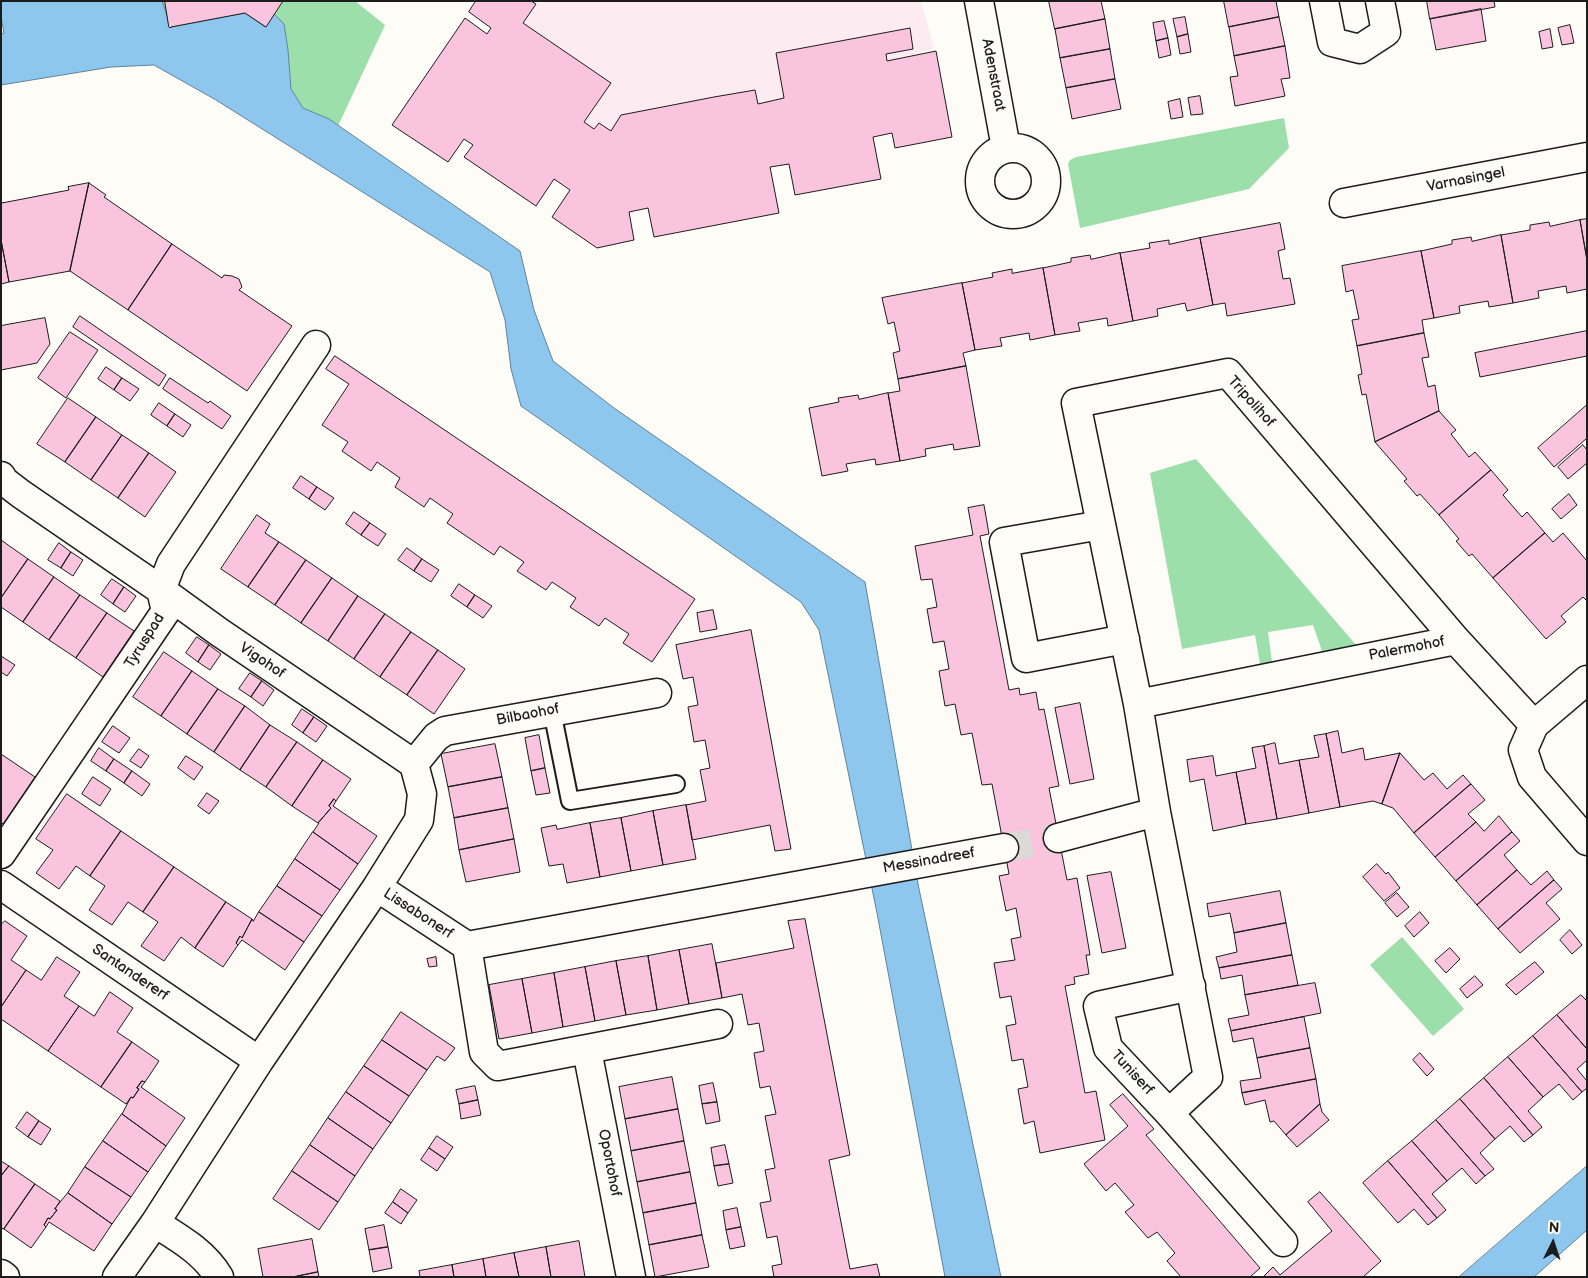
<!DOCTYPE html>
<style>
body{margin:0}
#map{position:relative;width:1588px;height:1278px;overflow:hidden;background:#fdfcf7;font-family:"Balsamiq Sans",sans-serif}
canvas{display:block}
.frame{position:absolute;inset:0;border:2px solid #1c1c1c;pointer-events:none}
.north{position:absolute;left:1528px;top:1218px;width:50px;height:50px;-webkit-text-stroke:4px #fdfcf7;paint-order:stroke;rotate:4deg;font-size:14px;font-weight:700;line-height:20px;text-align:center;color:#1c1c1c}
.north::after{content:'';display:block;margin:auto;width:18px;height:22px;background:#1c1c1c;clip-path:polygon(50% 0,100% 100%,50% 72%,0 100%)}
</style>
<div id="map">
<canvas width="1588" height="1278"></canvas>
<div class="frame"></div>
<div class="north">N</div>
</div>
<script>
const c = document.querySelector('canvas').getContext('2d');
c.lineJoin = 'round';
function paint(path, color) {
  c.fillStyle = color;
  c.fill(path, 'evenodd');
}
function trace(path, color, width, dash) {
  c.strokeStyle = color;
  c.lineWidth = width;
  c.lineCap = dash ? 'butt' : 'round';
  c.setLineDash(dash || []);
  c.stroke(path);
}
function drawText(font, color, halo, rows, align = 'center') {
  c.font = font + ' "Balsamiq Sans",sans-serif';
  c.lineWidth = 4;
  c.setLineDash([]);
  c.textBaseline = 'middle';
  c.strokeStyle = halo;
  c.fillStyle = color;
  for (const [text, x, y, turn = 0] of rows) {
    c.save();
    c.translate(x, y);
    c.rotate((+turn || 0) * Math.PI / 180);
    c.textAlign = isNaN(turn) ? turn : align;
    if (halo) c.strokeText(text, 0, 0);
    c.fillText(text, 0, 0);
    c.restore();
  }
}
const built = new Path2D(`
 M531 1H921L934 49 887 61 886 54 913 49 909 28 776 53 784 98 758 104 755 90 622 115 611 131 599 123 594 129 584 122 610 84 523 23Z`);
const green = new Path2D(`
 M162 1H355L385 25 338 126 329 119 303 108 291 89 288 50 284 24 274 15 266 27H171Z
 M1284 118 1289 148 1249 189 1080 228 1068 164 1070 160 1076 157Z
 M1196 459 1357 646 1322 651 1313 625 1268 632 1272 662 1260 664 1255 635 1182 649 1150 473Z
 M1402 937 1464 1009 1433 1036 1370 965Z`);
const water = new Path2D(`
 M1 1H162L171 27 245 13 265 27 274 14 284 24 288 50 291 89 303 108 329 119 520 251 534 310 553 361 614 408 865 582 918 884 1001 1277H945L877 913 819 630 801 602 521 406 511 369 505 320 490 272 216 100 154 65 111 67 1 85V34L4 33 1 17Z
 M1587 1166V1230L1534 1277H1459Z`);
const building = new Path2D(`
 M165 1H283L266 27 245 13 171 27 170 28 169 27Z
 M476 1H531L536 4 523 23 611 83 584 122 594 129 599 123 611 131 621 115 714 97 755 90 758 104 784 98 776 53 910 28 913 49 886 54 887 61 936 51 952 137 895 148 892 133 873 137 881 179 795 195 789 164 770 167 779 213 654 237 648 208 629 212 634 240 597 248 552 217 570 190 554 179 536 206 464 157 473 145 464 139 448 162 392 125 465 18 487 34 491 28 469 12Z
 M1049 1H1101L1105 19 1055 29Z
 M1224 1H1276L1279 17 1229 27Z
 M1427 1H1494L1495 7 1430 19Z
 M1481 9 1486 41 1436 50 1430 19Z
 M1185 17 1188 34 1177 37 1173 19Z
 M1279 17 1285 46 1234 56 1229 27Z
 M1105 19 1110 49 1060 58 1055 29Z
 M1164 21 1168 38 1156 41 1153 23Z
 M1570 25 1574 43 1562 45 1558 28Z
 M1550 29 1553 47 1542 49 1539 32Z
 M1188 34 1191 52 1180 54 1177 37Z
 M1168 38 1171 55 1159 58 1156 41Z
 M1285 46 1290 78 1281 79 1285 96 1235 106 1230 77 1238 76 1234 56Z
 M1110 49 1115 79 1066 88 1060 58Z
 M1115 79 1121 109 1072 119 1066 88Z
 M1200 96 1203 114 1191 115 1188 98Z
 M1180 99 1183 117 1171 119 1168 102Z
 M89 183 106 195 104 197 172 244 128 310 70 271Z
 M89 183 70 271 9 282 1 240V200L2 203 69 190 68 187Z
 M1587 219V260L1580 220Z
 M1580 220 1587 260V289L1567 293 1566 286 1538 291 1539 298 1513 303 1501 235 1530 230V225L1549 222 1550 226Z
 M1280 223 1285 249 1278 251 1283 279 1290 278 1295 304 1227 316 1225 303 1213 305 1200 238Z
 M1501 235 1513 303 1489 307 1488 301 1459 306 1460 313 1434 318 1421 251 1452 244V240L1471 237 1472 241Z
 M1200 238 1213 305 1187 311 1185 303 1157 309 1158 316 1133 321 1120 253 1150 248 1149 243 1169 240V244Z
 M1 240 9 282 1 284Z
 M172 244 222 278 224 275 232 276 239 279 242 287 239 290 292 326 247 391 128 310Z
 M1421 251 1434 318 1422 320 1424 333 1357 346 1352 320 1359 319 1353 290 1346 292 1342 266Z
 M1120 253 1133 321 1108 326 1107 318 1078 323 1080 331 1055 335 1043 268 1071 262V258L1090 255 1091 259Z
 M1043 268 1055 335 1030 340 1029 333 1000 338 1002 346 975 350 962 283 993 277 992 273 1012 269V273Z
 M962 283 975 350 963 353 966 366 898 379 893 353 900 351 894 322 888 324 882 298Z
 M80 316 166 375 159 386 73 327Z
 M45 318 50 344 37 363 1 370V326Z
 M1587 331V356L1480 377 1475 353Z
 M70 332 98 350 66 398 38 378Z
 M1424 333 1429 357 1422 358 1428 387 1435 385 1439 411 1375 442 1366 394 1362 395 1358 375 1362 374 1357 346Z
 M335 356 695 599 652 662 623 643 629 634 605 618 599 626 570 607 576 598 552 582 546 590 517 571 524 562 500 546 494 555 447 523 453 514 430 498 424 507 395 487 400 478 377 462 371 471 342 451 348 442 322 425 349 384 326 369Z
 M966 366 980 446 954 450 953 444 925 449 926 456 900 461 888 393 900 391 898 379Z
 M106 367 122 378 114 390 98 379Z
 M122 378 139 389 130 401 114 390Z
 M170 378 208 403 210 401 231 416 222 429 163 389Z
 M888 393 900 461 876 465 875 459 846 464 848 471 822 476 809 408 839 402 838 398 858 395 859 399Z
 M68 398 96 417 65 462 37 444Z
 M159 403 175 414 167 426 151 415Z
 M1587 405V438L1554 467 1538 448Z
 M1439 411 1456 430 1451 434 1469 457 1475 452 1491 470 1439 515 1420 494 1417 496 1404 481 1407 479 1375 442Z
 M175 414 191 425 183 437 167 426Z
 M96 417 122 435 91 480 65 462Z
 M122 435 149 453 118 498 91 480Z
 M1583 445 1587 450V463L1568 479 1558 467Z
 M149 453 176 472 145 517 118 498Z
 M1491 470 1508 490 1503 495 1522 517 1527 512 1545 533 1493 578 1472 554 1469 556 1456 541 1459 539 1439 515Z
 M301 476 317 487 309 499 293 488Z
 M317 487 334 498 325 510 309 499Z
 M1569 494 1577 505 1561 519 1552 509Z
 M984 505 989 534 980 536 1009 690 1019 688 1020 695 1036 692 1039 710 1044 709 1059 786 1049 788 1067 880 1077 878 1090 955H1086L1089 974 1074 977 1075 984 1065 986 1085 1093 1096 1091 1105 1140 1040 1153 1034 1121 1024 1124 1018 1089 1028 1087 1023 1059 1012 1061 1006 1026 1016 1024 1011 996 1000 998 994 963 1015 960 1011 939 1021 937 1016 908 1006 911 999 876 1009 874 992 784 982 785 972 733 961 735 955 704 945 706 939 671 949 669 944 641 933 643 927 609 937 607 932 579 921 580 915 546 973 535 968 508Z
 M354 512 370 523 361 535 346 524Z
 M257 515 270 524 265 533 279 542 248 587 221 569Z
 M370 523 386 534 378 546 361 535Z
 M1545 533 1553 542 1563 533 1587 561V601L1583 597 1561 616 1566 622 1546 639 1493 578Z
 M1 540 28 559 1 598Z
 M279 542 306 560 275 605 248 587Z
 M59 543 71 552 61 568 48 560Z
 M407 548 422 559 414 571 398 560Z
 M71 552 83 560 73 576 61 568Z
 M28 559 54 577 23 622 1 607V598Z
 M422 559 439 570 431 582 414 571Z
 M306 560 332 578 301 623 275 605Z
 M54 577 80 595 49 640 23 622Z
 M332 578 358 596 328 641 301 623Z
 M112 579 124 587 113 604 101 595Z
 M459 584 475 595 467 607 451 596Z
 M124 587 136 596 125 612 113 604Z
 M80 595 107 613 76 658 49 640Z
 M475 595 492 606 483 618 467 607Z
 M358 596 385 614 354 659 328 641Z
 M713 610 717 629 700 632 697 613Z
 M107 613 134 631 103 677 76 658Z
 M385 614 411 632 380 677 354 659Z
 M751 630 791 849 775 851 770 825 692 840 686 805 706 801 700 770 710 768 705 740 694 742 688 707 698 705 693 677 683 679 676 645Z
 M411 632 438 650 407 695 380 677Z
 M197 637 209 645 198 662 186 653Z
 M209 645 221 654 210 670 198 662Z
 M438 650 465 669 434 714 407 695Z
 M164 652 192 671 161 716 133 697Z
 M1 656 15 665 7 676 1 672Z
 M192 671 218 689 187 734 161 716Z
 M250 673 262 681 251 697 239 689Z
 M262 681 274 690 263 706 251 697Z
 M218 689 245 706 214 752 187 734Z
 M1080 703 1094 779 1070 784 1055 708Z
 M245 706 270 725 240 770 214 752Z
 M302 709 314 717 303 733 292 725Z
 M314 717 327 726 316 742 303 733Z
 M270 725 297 742 266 787 240 770Z
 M113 726 130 738 119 753 102 742Z
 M1338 731 1342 753 1363 748 1365 760 1400 753 1382 804 1373 801 1340 807 1326 734Z
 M1326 734 1340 807 1309 813 1299 760 1319 757 1314 736Z
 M539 735 545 768 531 771 525 738Z
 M297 742 323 760 292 806 266 787Z
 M1275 743 1279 764 1299 760 1309 813 1277 819 1264 746Z
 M495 744 502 777 448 787 441 754Z
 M1264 746 1277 819 1246 824 1236 772 1256 768 1252 748Z
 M99 748 114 759 106 771 91 761Z
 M139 749 149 756 141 768 130 761Z
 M1400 753 1424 780 1433 773 1447 789 1463 775 1471 784 1414 833 1393 808 1382 804Z
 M1 754 35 777 3 824 1 822Z
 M186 756 203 767 194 780 178 768Z
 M1213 756 1216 776 1236 772 1246 824 1213 831 1204 779 1190 782 1187 760Z
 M114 759 132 771 124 783 106 771Z
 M323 760 351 779 336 801 334 799 329 806 331 808 318 823 292 806Z
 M545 768 550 793 536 795 531 771Z
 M132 771 150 784 142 796 124 783Z
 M93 777 111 789 100 806 82 794Z
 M502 777 508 808 454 818 448 787Z
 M1471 784 1485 800 1468 814 1476 822 1435 857 1414 833Z
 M207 793 219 801 209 814 198 806Z
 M67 794 121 831 90 876 76 866 59 889 36 873 53 850 36 839Z
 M334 799 336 801 333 806 377 836 358 864 313 832 319 823H318L331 808 329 806Z
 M686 805 696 859 663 865 653 811Z
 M508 808 514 839 459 850 454 818Z
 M653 811 663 865 631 871 621 818Z
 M1499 816 1512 832 1456 881 1435 857 1476 822 1484 831Z
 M621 818 631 871 600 877 590 823Z
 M590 823 600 877 567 883 563 864 549 866 541 828 556 825 557 829Z
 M121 831 174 867 143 912 128 902 112 925 89 910 105 886 90 876Z
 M313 832 358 864 340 890 295 859Z
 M1512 832 1520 841 1504 855 1517 870 1477 905 1456 881Z
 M514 839 520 872 466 882 459 850Z
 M295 859 340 890 322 916 277 886Z
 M1377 864 1386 874 1388 872 1400 888 1384 901 1363 877Z
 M174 867 226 902 195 948 181 937 164 961 141 946 158 922 143 912Z
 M1517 870 1531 885 1547 871 1554 880 1498 929 1477 905Z
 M1111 872 1126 948 1102 953 1087 876Z
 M1554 880 1562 889 1546 903 1560 919 1520 953 1498 929Z
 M277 886 322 916 304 942 259 912Z
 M1280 891 1286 923 1234 933 1230 913 1209 917 1207 904Z
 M1397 893 1409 907 1397 917 1385 903Z
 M226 902 252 919 242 938 240 936 236 943 238 945 223 967 195 948Z
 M259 912 304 942 285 970 242 940 238 945 236 943 240 936 242 938 252 919 253 921Z
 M1420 912 1429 923 1414 937 1405 926Z
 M805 919 850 1155 829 1160 850 1269 877 1264 880 1277H774L772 1266 782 1264 777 1236 767 1238 760 1203 771 1201 765 1170 775 1168 765 1116 776 1114 770 1086 760 1088 754 1053 764 1051 759 1023 748 1025 742 994 722 998 716 963 794 948 788 921Z
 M5 921 27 936 11 960 26 970 1 1007V925Z
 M1286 923 1292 955 1219 968 1216 957 1237 952 1234 933Z
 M1570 930 1582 945 1572 954 1560 940Z
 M712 944 722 998 689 1004 679 950Z
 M1450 948 1460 959 1446 973 1435 961Z
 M679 950 689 1004 657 1010 648 956Z
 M1292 955 1298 985 1245 995 1242 975 1221 979 1219 968Z
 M648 956 657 1010 626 1015 616 961Z
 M57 957 80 972 64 996 79 1006 48 1051 1 1019V1007L26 970 41 980Z
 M436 957 437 966 429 967 427 959Z
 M616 961 626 1015 595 1021 585 967Z
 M1535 962 1544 972 1516 995 1506 985Z
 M585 967 595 1021 563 1027 554 973Z
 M554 973 563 1027 532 1033 522 979Z
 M1475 976 1483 985 1467 998 1460 989Z
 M522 979 532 1033 499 1039 489 985Z
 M1315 983 1321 1013 1231 1031 1228 1019 1249 1015 1245 995Z
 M110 992 133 1008 117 1032 132 1042 101 1087 48 1051 79 1006 94 1016Z
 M1581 995 1587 1001V1049L1557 1015Z
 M401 1012 455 1048 445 1061 437 1056 427 1070 382 1040Z
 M1557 1015 1587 1049V1060L1577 1069 1587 1081V1088L1582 1092 1533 1036Z
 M1304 1017 1310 1048 1257 1058 1253 1038 1233 1042 1231 1031Z
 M1533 1036 1582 1092 1573 1100 1559 1084 1543 1097 1508 1057Z
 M382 1040 427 1070 409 1096 364 1066Z
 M132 1042 159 1061 145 1082 142 1081 137 1088 139 1089 133 1098 131 1097 126 1104 101 1087Z
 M1310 1048 1316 1079 1242 1093 1240 1081 1261 1078 1257 1058Z
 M1420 1053 1434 1069 1427 1076 1413 1060Z
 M1508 1057 1543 1097 1528 1111 1542 1127 1533 1135 1484 1078Z
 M364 1066 409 1096 391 1123 346 1092Z
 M672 1077 678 1109 625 1119 619 1087Z
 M1484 1078 1533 1135 1524 1142 1510 1126 1495 1139 1460 1099Z
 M1316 1079 1320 1104 1286 1135 1274 1121 1270 1122 1265 1100 1245 1105 1242 1093Z
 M142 1081 145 1082 141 1087 185 1118 166 1146 122 1114 131 1097 133 1098 139 1089 137 1088Z
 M713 1083 717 1102 702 1104 699 1086Z
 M475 1086 478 1100 459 1104 456 1090Z
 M346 1092 391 1123 373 1149 328 1118Z
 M1123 1094 1154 1129 1146 1135 1260 1268 1250 1277H1181L1167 1261 1175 1253 1157 1232 1148 1238 1125 1212 1134 1205 1115 1183 1106 1191 1084 1164 1128 1126 1110 1105Z
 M1460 1099 1495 1139 1480 1153 1494 1169 1485 1176 1436 1120Z
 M478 1100 481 1115 461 1119 459 1104Z
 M717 1102 720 1121 706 1124 702 1104Z
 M1320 1104 1322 1112 1329 1120 1297 1147 1286 1135Z
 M678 1109 684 1141 631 1151 625 1119Z
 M27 1112 39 1121 28 1137 16 1128Z
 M122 1114 166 1146 148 1172 103 1141Z
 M328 1118 373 1149 355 1176 310 1145Z
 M1436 1120 1485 1176 1476 1184 1462 1168 1447 1181 1412 1141Z
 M39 1121 51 1129 41 1145 28 1137Z
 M437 1136 453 1147 445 1159 429 1148Z
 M103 1141 148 1172 131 1197 85 1167Z
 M684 1141 690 1172 637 1182 631 1151Z
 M1412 1141 1447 1181 1432 1194 1446 1210 1437 1218 1388 1161Z
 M310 1145 355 1176 338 1202 292 1171Z
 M725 1145 729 1164 714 1166 711 1148Z
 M429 1148 445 1159 437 1171 421 1160Z
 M1 1161 9 1166 1 1176Z
 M1388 1161 1437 1218 1428 1225 1414 1209 1398 1223 1363 1183Z
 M729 1164 733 1183 718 1186 714 1166Z
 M9 1166 35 1184 4 1229 1 1228V1176Z
 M85 1167 131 1197 112 1224 68 1193Z
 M292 1171 338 1202 319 1230 273 1199Z
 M690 1172 696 1203 643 1213 637 1182Z
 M35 1184 60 1201 55 1209 57 1210 50 1219 48 1218 44 1225 46 1227 31 1248 4 1229Z
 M401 1189 417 1200 408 1213 393 1202Z
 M1320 1192 1381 1261 1363 1277H1263L1273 1267 1280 1275 1332 1231 1308 1202Z
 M68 1193 112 1224 94 1251 49 1222 46 1227 44 1225 48 1218 50 1219 57 1210 55 1209Z
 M393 1202 408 1213 401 1224 385 1213Z
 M696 1203 702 1235 649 1245 643 1213Z
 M737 1208 741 1227 726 1230 723 1211Z
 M384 1225 388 1247 369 1250 365 1229Z
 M741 1227 745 1246 730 1249 726 1230Z
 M702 1235 709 1267 655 1277 649 1245Z
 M312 1239 318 1272 293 1277H263L258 1249Z
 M579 1241 585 1277H551L546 1247Z
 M388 1247 392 1268 373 1272 369 1250Z
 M546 1247 551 1277H519L514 1253Z
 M514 1253 519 1277H486L483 1259Z
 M483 1259 486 1277H454L452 1265Z
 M452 1265 454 1277H420L419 1271Z
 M318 1272 319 1277H293Z`);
const streetTunnel = new Path2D(`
 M1004 848 1058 838`);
const lane = new Path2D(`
 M552 711 570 801 676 784`);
const street = new Path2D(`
 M979 1 1006 148
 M1324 1 1332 42 1360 49 1386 32 1380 1
 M980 181a33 33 0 1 1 66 0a33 33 0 1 1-66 0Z
 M1344 203 1587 157
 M1 476 4 481 21 494 161 590 219 632 414 764 422 794 419 820 377 887
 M1101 525 1004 542 1026 658 1125 639
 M1138 704 1456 640 1534 725 1523 750 1532 777 1587 841
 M1534 725 1587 680
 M414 764 436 737 445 731 657 693
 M1058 838 1156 812
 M1 854 166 611 161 590 171 564 316 345
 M1 885 259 1061
 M467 946 484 1052 498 1066 718 1024
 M587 1050 631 1277
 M1169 1113 1108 1048 1098 1006 1191 986
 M155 1223C179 1238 204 1252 219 1277
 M1283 1242 1169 1113 1208 1077 1156 812 1138 704 1076 403 1228 373 1456 640
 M1 1274 5 1277
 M117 1277 155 1223 259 1061 377 887 467 946 1004 848`);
const streetNames = [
 ["Adenstraat",993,75,79],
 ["Varnasingel",1466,180,-11],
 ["Tripolihof",1251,402,48],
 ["Tyruspad",145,641,-58],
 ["Palermohof",1407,649,-11],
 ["Vigohof",262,661,34],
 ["Bilbaohof",528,715,-11],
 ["Messinadreef",929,861,-10],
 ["Lissabonerf",418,914,33],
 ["Santandererf",130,973,34],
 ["Tuniserf",1132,1073,47],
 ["Oportohof",609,1163,79]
];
paint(built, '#fcebf0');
paint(green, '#9cdfaa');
paint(water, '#8dc7ed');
trace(water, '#608399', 1);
paint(building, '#fac4df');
trace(building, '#1c1c1c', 1);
trace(streetTunnel, '#dbdad6', 28, [28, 14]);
trace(lane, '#1c1c1c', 20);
trace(street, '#1c1c1c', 31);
trace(lane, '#fdfcf7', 16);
trace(street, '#fdfcf7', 28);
drawText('15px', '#1c1c1c', '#fdfcf7', streetNames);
</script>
